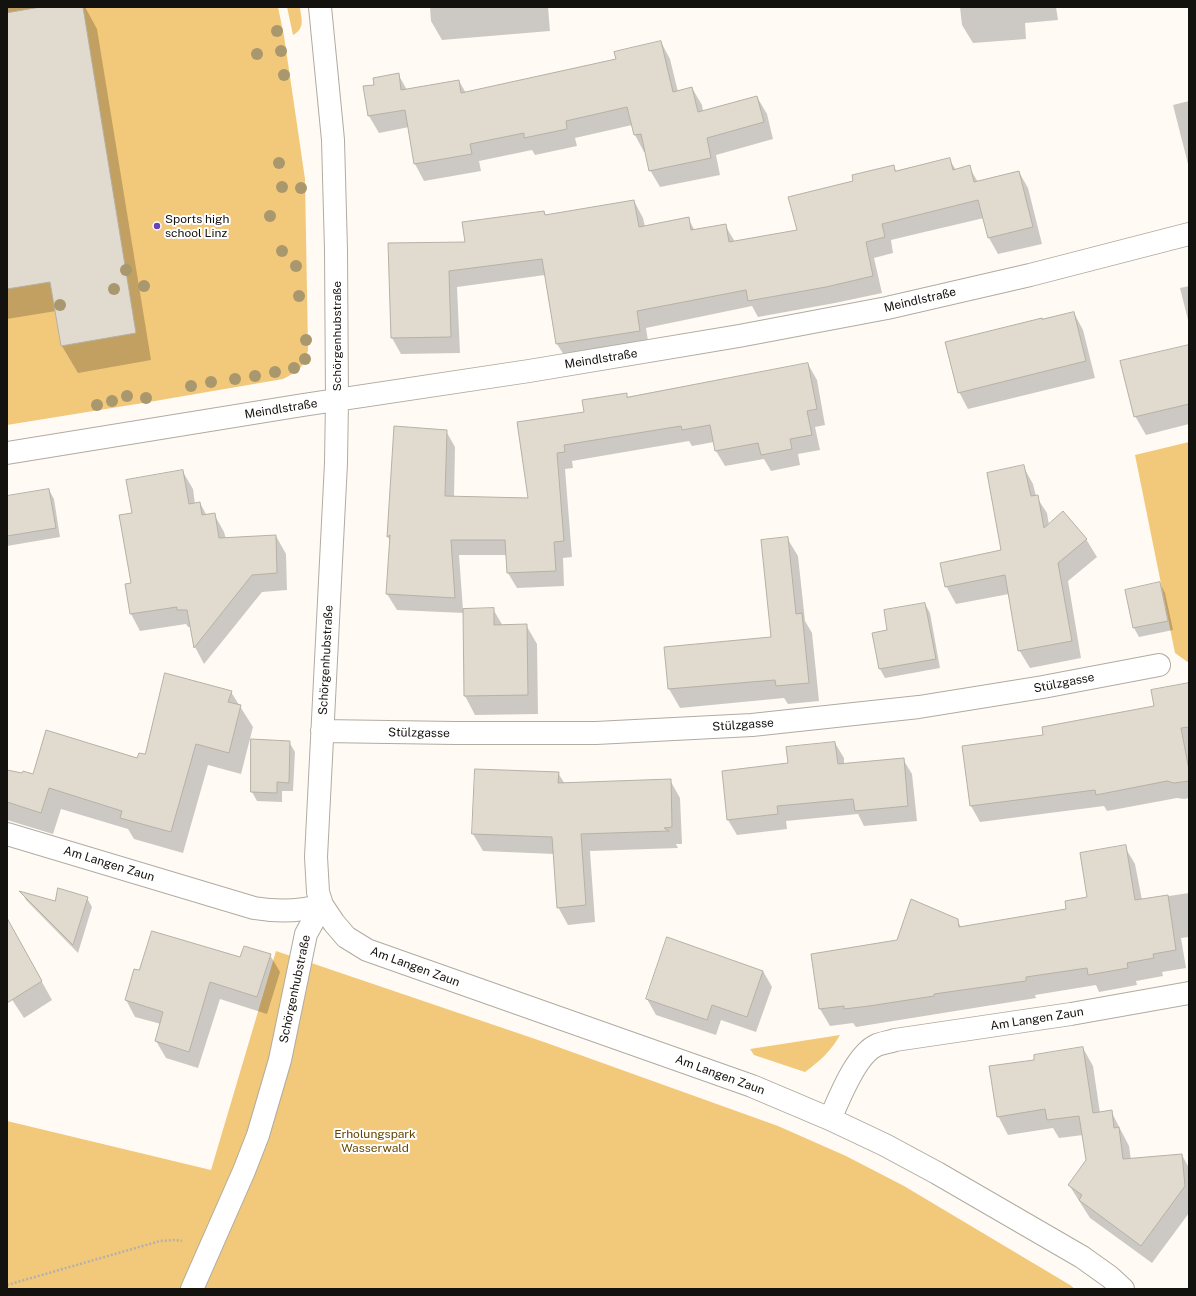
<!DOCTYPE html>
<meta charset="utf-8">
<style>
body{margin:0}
#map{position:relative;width:1196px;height:1296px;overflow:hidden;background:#fffbf4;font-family:"Public Sans",sans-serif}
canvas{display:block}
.frame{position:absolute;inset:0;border:8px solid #14120e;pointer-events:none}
</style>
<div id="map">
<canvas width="1196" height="1296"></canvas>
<div class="frame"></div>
</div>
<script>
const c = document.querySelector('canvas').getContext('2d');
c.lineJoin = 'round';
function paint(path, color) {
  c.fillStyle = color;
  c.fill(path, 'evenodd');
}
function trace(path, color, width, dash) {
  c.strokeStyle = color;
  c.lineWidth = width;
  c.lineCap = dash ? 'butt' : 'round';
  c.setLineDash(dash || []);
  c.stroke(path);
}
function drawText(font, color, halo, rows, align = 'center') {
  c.font = font + ' "Public Sans",sans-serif';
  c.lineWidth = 4;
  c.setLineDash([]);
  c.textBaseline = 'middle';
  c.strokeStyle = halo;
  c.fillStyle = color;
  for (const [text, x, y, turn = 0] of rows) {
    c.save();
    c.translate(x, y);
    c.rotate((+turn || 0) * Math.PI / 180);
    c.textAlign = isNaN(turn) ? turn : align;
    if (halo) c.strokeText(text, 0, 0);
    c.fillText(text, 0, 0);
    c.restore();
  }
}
const green = new Path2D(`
 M7 7H278L284 36 305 179 308 350C303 369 300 370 283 379L149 402 7 425Z
 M287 7H300C301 19 306 28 293 35Z
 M1189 442V663L1175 653 1135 455Z
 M276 951 544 1042 778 1126 846 1156 904 1186 1070 1285 1075 1289H7V1121L211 1170Z
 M840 1035C831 1051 820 1061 805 1072L754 1055 750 1049Z`);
const shadow = new Path2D(`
 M7 7H41V8L85 7 97 29 151 360 78 373 62 346 56 311 7 319Z
 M430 7H548L550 31 442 40 431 21Z
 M960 7H1056L1058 20 1025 23 1026 39 973 43 962 25Z
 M661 42 670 59 678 92 692 88 702 105 703 111 757 97 767 114 773 139 716 155 720 175 660 187 650 170 646 152H644L635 135 632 125 575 138 577 146 535 155 532 150 479 161 481 171 424 181 415 164 409 127 379 133 369 116 376 86 398 74 407 90 459 81 466 93 617 60Z
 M1189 101V168L1173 105Z
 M949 159 956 170 969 167 978 182 1019 172 1028 188 1042 244 998 254 989 238 984 218 916 234 891 240 893 253 874 258 882 293 835 303 758 317 752 306 646 328 649 347 567 360 557 344 545 275 457 287 460 353 401 354 392 338 466 243 544 212 546 216 634 201 643 218 645 227 688 218 695 231 725 225 735 242 798 231 854 181 893 166 897 172Z
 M1189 286V324L1180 288Z
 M1074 313 1083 330 1095 378 968 409 959 392Z
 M1189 346V424L1146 435 1135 416Z
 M808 364 817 380 825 425 815 427 820 450 798 454 800 465 771 471 764 459 725 466 716 451 714 442 692 446 689 441 572 461 573 468 565 469 572 557 563 558 564 586 517 588 508 573 507 555H459L463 610 493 609 503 626 526 625 537 644 538 714 475 715 465 696 464 613 397 610 387 594 390 541 388 537 395 427 446 431 455 447 454 497 530 499 518 423 585 413 626 394 628 397Z
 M1023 466 1033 484 1036 496 1047 513 1049 525 1063 513 1086 539 1097 557 1068 581 1081 658 1030 668 1019 650 1009 594 956 604 946 586 1002 551Z
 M183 472 193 489 195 504 200 503 207 516 214 514 224 532 226 539 276 536 286 554 287 590 262 592 204 664 195 647 191 627H188L186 624 140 631 131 614 126 585 132 584 133 513Z
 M49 490 54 499 60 537 7 546V497Z
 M787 538 798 556 805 621 812 633 819 701 788 704 784 698 680 708 669 689 666 648 772 638Z
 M1160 583 1165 593 1173 630 1139 637 1134 628Z
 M925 604 930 613 940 668 885 678 880 669 873 634 889 631Z
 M231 692 253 727 241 774 208 765 183 853 134 839 128 829 61 809 53 834 7 820V771L33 775 138 759 146 756Z
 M1189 697V798L1184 799 1177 798 1107 811 1104 806 980 822 971 806 1044 736Z
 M289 742 295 752 293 791H282V802L257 801 252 792Z
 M835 743 844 758V765L903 759 912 774 917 821 864 826 858 814 786 821 787 829 737 835 728 820 723 772 789 764Z
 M558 773 565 784 670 780 680 798 682 844H676L678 848 590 851 595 922 568 925 558 907 554 854 483 851 473 834Z
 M1125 847 1135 864 1142 900 1189 893V937L1181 938 1186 968 1162 972 1163 976 1136 981 1137 985 1099 992 1096 985 1035 995 1036 998 856 1027 853 1023 830 1026 820 1009 812 954 897 941 957 920 961 927 1067 910 1088 898Z
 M22 893 55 902 87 898 92 907 78 953 26 900Z
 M7 919 52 1000 24 1018 7 992Z
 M270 955 280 972 267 1014 220 999 198 1068 166 1058 156 1041 161 1024 135 1017 126 1000 140 972Z
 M763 971 772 987 756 1032 721 1020 716 1035 656 1015 647 999Z
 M1083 1048 1093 1066 1100 1113 1111 1111 1129 1146 1131 1160 1182 1155 1189 1168V1213L1152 1263 1090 1218 1069 1185 1087 1160 1083 1135 1059 1138 1053 1128 1008 1135 998 1116 1035 1060Z`);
const building = new Path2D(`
 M41 7H83L136 333 61 346 50 282 7 289V13Z
 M661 41 673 92 692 87 698 112 757 96 764 122 707 138 711 158 649 171 641 134 634 135 627 107 566 121 567 129 524 138V133L470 144 472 154 414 164 405 110 368 116 363 86 374 85 373 78 399 73 401 90 459 80 461 93 616 59 614 52Z
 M950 158 953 170 970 165 974 182 1019 171 1033 227 988 238 978 200 882 224 885 237 866 242 873 276 826 287 748 301 746 290 637 311 640 331 556 344 542 259 449 271 451 337 391 338 388 243 465 242 462 222 544 211 545 215 634 200 639 227 689 217 691 230 726 224 729 242 797 230 788 197 853 181 852 175 894 165 895 171Z
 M1074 312 1086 361 958 393 945 342 1042 318V319Z
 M1189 345V404L1134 417 1120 361Z
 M808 363 817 409 807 411 812 435 790 439 792 449 761 455 758 443 715 451 710 425 682 430 681 426 564 445 565 452 557 453 564 541 554 542 556 571 507 573 505 540H451L455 598 386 594 390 535 387 537 394 426 447 430 445 496 528 498 517 422 584 412 582 400 627 393V397Z
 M1024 465 1031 496 1038 495 1044 528 1063 511 1087 539 1058 563 1072 641 1018 651 1005 575 945 587 940 563 1001 550 987 473Z
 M183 470 189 504 200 502 202 515 215 513 219 538 276 535 277 573 252 575 194 648 187 610H177V607L130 614 125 584 131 583 119 515 132 513 126 480Z
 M49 489 56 528 7 536V496Z
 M788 537 796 614 802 613 809 683 776 686 775 680 668 689 664 647 771 637 761 540Z
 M1160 582 1168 621 1133 628 1125 590Z
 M925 603 936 659 879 669 872 633 887 630 884 610Z
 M494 608V625L527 624 528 695 464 696 463 609Z
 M165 673 232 691 228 702 241 705 229 753 196 744 171 832 120 818 122 811 49 788 41 813 7 802V770L22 773 23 771 33 774 46 730 137 758 139 753 145 754Z
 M1189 683V727L1181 728 1189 770V781L1174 783 1167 781 1096 795 1095 790 970 806 962 746 1043 735 1042 727 1154 706 1151 690Z
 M251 739 290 741 289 783 277 782V793L251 792Z
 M835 742 838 764 904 758 908 806 855 811 853 799 777 806 778 814 727 820 722 771 788 763 786 747Z
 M475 769 559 772 558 783 671 779 672 827 664 828 669 831 581 834 586 905 557 908 552 837 472 834Z
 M1126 845 1135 900 1168 895 1176 950 1153 954 1154 958 1127 963 1128 968 1088 975 1087 968 1026 977V981L934 994V996L869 1006 844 1009V1006L819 1009 811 954 897 940 911 899 958 919 959 927 1066 909 1065 901 1087 897 1080 853Z
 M58 888 88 897 73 945 19 891 55 901Z
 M7 918 42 981 7 1003Z
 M152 931 240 957 244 946 271 954 257 997 210 982 189 1052 155 1041 163 1012 125 1000 134 969 139 970Z
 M667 937 763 971 747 1017 712 1005 707 1020 646 999Z
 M1083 1047 1093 1113 1112 1110 1114 1128 1119 1127 1123 1159 1182 1154 1185 1186 1141 1246 1079 1200 1082 1195 1068 1185 1086 1160 1079 1116 1047 1120 1045 1109 997 1117 989 1066 1034 1060V1055Z`);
const path = new Path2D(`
 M7 1285 160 1241 174 1240 182 1241`);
const minor = new Path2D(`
 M320 7 333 140 336 250 337 400 336 463 316 857 318 892 322 905 334 923 346 937 367 950 752 1086 830 1119 885 1145 937 1173 1082 1257 1110 1277 1123 1289
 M7 453 303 405 529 371 739 336 887 308 1030 275 1189 234
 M322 731 455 733H596L752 725 919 707 1043 687 1159 665
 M7 834 254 908C278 912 299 912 322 905
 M830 1119C839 1099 856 1054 877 1045 882 1043 889 1042 895 1040L1071 1014 1189 993
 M192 1289 244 1171 258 1135 280 1060 306 934 322 905`);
const trees = [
 [277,31],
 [281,51],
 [257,54],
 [284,75],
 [279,163],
 [282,187],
 [301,188],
 [270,216],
 [282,251],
 [296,266],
 [126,270],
 [144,286],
 [114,289],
 [299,296],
 [60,305],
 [306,340],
 [305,359],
 [294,368],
 [275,372],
 [255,376],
 [235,379],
 [211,382],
 [191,386],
 [127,396],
 [146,398],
 [112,401],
 [97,405]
];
const markers = [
 [157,226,4,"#6643bc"]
];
const poiNames = [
 ["Sports high",165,219],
 ["school Linz",165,233]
];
const streetNames = [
 ["Meindlstraße",920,300,-13],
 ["Schörgenhubstraße",337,336,-90],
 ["Meindlstraße",601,359,-9],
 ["Meindlstraße",281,409,-9],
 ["Schörgenhubstraße",326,660,-87],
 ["Stülzgasse",1064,683,-11],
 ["Stülzgasse",743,725,-4],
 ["Stülzgasse",419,733,1],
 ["Am Langen Zaun",109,864,17],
 ["Am Langen Zaun",415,967,20],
 ["Schörgenhubstraße",295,989,-78],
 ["Am Langen Zaun",1037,1019,-9],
 ["Am Langen Zaun",720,1075,20]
];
const parkNames = [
 ["Erholungspark",375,1134],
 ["Wasserwald",375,1148]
];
paint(green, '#f2c87a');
paint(shadow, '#0003');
paint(building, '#e1dacf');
trace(building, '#b6b0a5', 1);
trace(minor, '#b1aba0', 24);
trace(path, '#b4b1ab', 2.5, [2, 2]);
trace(minor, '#fff', 22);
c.fillStyle = '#a9976e';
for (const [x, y] of trees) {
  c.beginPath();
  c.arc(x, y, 6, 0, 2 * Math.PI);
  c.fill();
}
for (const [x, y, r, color] of markers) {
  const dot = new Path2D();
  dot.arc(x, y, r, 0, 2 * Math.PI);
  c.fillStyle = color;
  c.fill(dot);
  trace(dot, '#fff', 1.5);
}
drawText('12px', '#14120e', '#fff', poiNames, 'left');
drawText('12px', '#14120e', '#fff', streetNames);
drawText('12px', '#634500', '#fff', parkNames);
</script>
